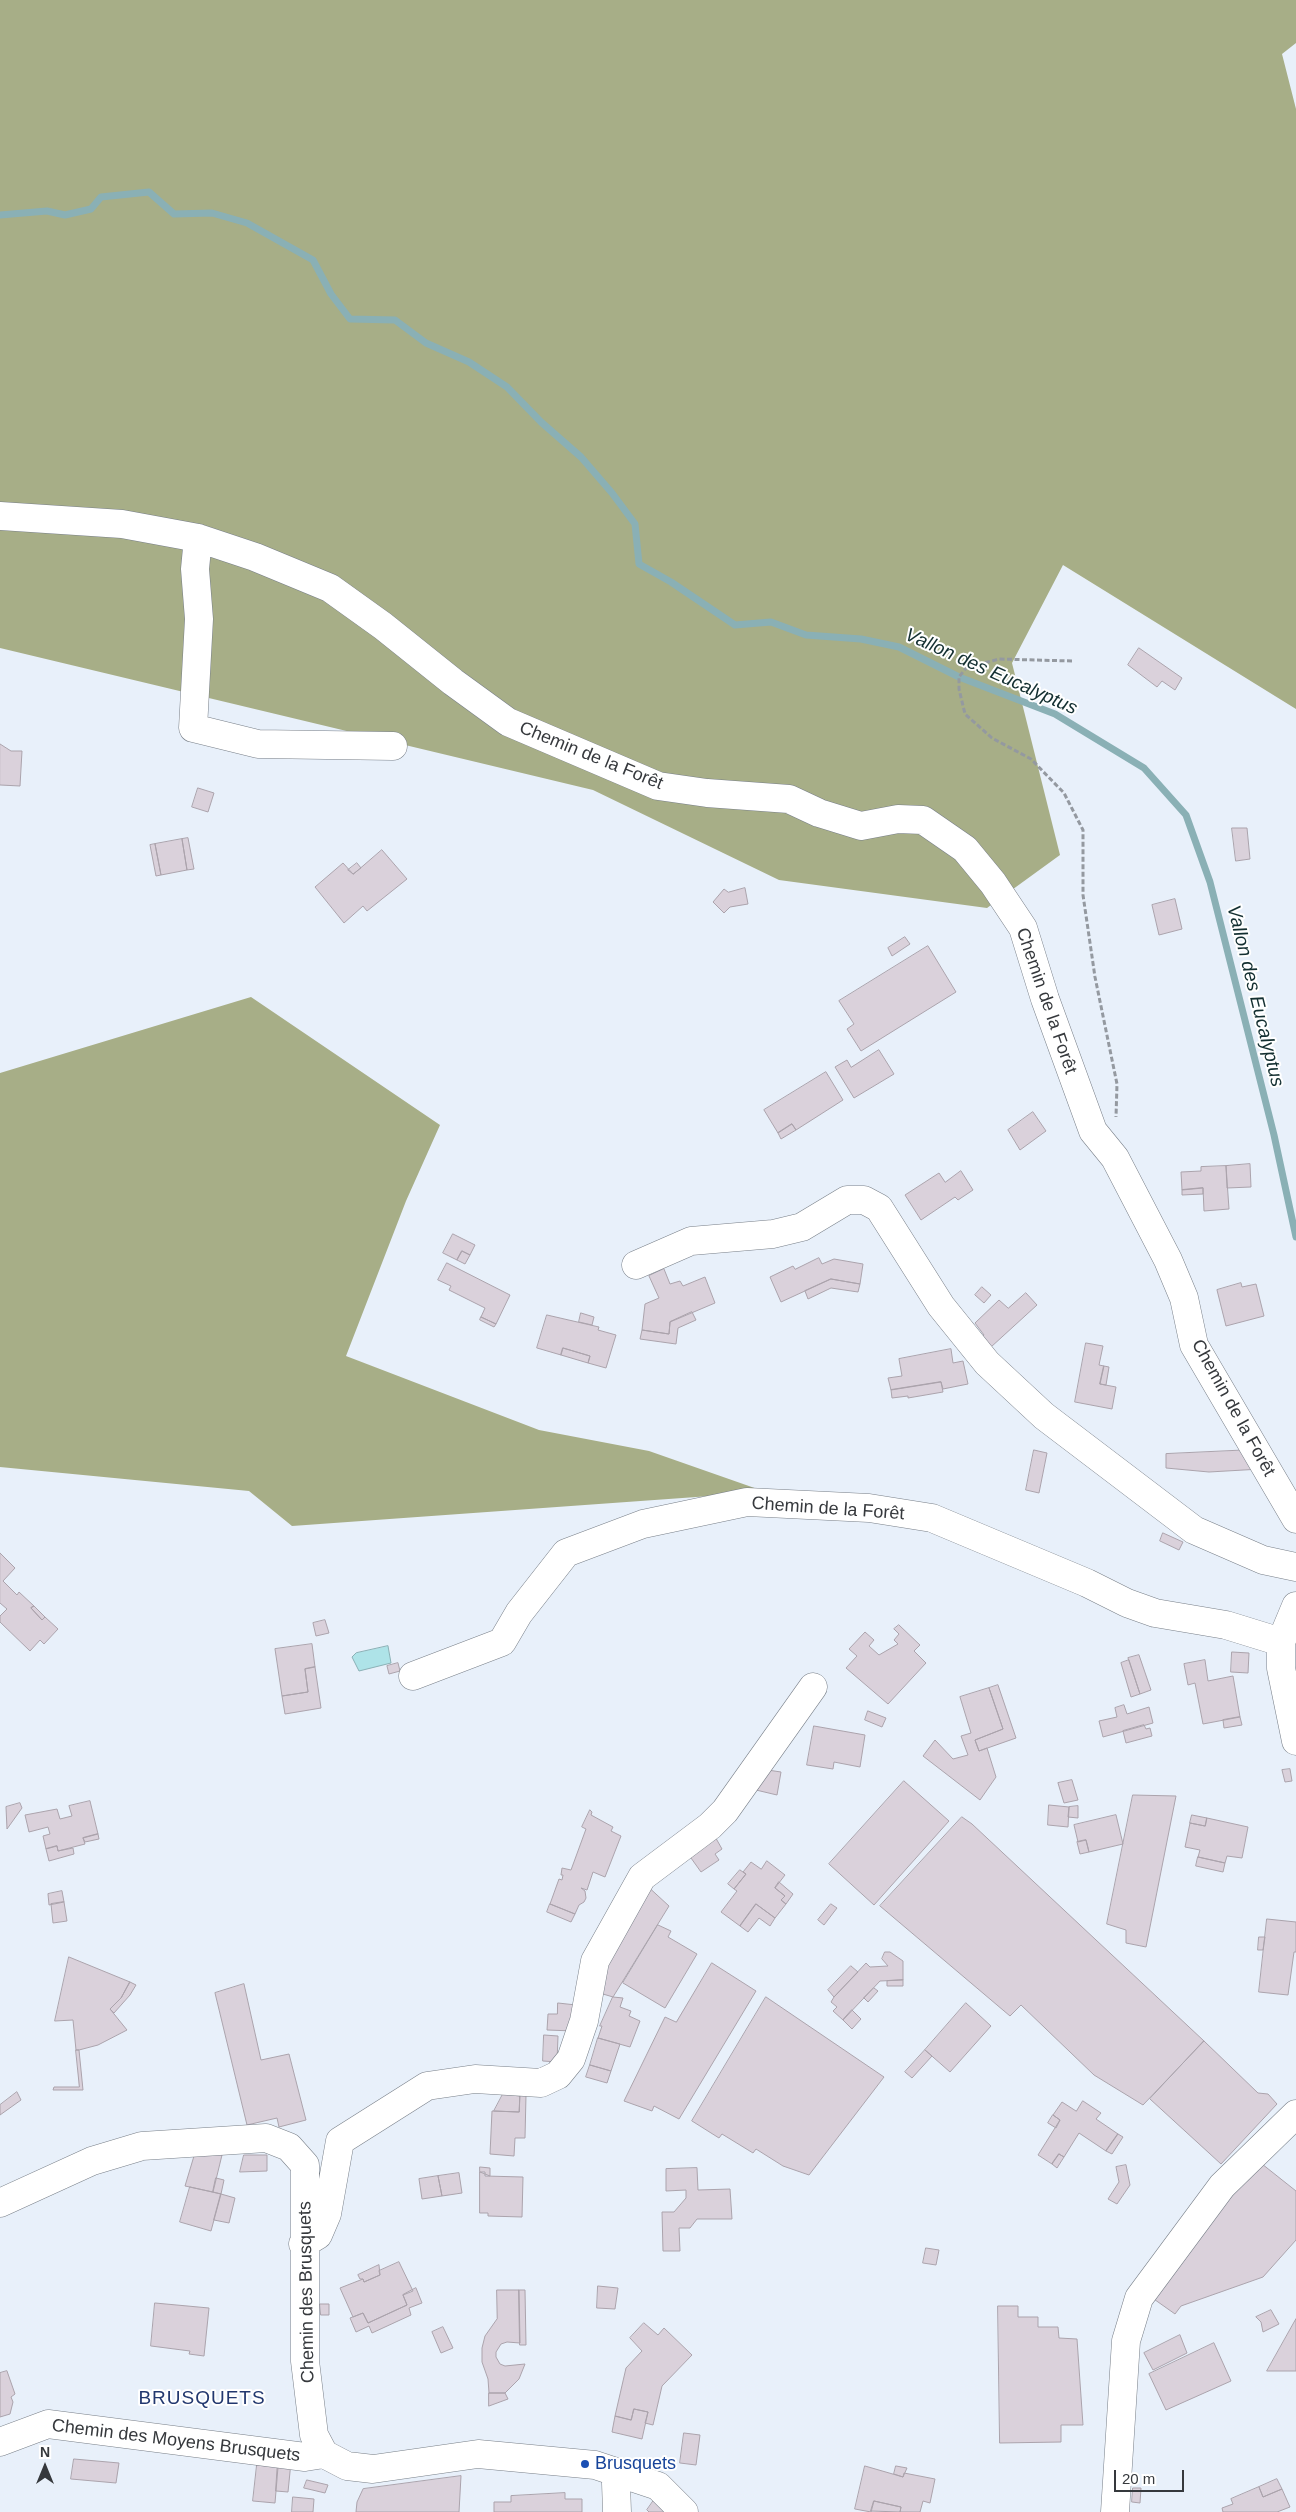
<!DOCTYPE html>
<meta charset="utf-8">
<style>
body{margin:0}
#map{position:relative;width:1296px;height:2512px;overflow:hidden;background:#e8f0fa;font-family:Arial,sans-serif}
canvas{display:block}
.north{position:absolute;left:20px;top:2442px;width:50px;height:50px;-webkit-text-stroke:4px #fff;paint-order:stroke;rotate:0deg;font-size:14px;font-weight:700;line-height:20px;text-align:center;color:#36393d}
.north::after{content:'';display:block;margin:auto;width:18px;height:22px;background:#36393d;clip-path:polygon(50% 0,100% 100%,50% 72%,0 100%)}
.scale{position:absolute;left:1114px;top:2470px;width:70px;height:22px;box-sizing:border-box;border:2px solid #36393d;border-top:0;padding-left:6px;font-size:15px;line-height:18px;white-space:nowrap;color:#36393d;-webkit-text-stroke:4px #fff;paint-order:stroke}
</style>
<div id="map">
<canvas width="1296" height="2512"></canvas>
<div class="north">N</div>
<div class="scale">20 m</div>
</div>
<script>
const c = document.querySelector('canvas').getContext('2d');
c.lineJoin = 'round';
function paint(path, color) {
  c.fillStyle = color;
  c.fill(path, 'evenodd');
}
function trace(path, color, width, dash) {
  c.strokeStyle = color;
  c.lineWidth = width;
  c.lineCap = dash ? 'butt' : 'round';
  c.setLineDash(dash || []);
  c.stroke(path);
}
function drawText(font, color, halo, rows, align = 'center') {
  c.font = font + ' Arial,sans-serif';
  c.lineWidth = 4;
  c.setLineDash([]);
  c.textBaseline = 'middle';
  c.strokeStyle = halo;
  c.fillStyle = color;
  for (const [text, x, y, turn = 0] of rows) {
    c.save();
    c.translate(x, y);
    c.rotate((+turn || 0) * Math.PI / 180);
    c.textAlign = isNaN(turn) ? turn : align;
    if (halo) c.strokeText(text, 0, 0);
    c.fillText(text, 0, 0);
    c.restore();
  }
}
const forest = new Path2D(`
 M0 0H1296V43L1282 54 1296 109V709L1063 565 1012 663 1060 855 987 908 779 880 593 790 0 648Z
 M251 997 440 1125 406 1201 346 1356 539 1430 649 1451 766 1492 292 1526 249 1491 0 1467V1073Z`);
const water = new Path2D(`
 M388 1646 391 1663 359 1671 352 1657 356 1653Z`);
const stream = new Path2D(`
 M0 215 47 211 65 215 91 209 101 197 149 192 174 214 212 213 247 223 313 260 331 294 350 319 395 320 426 343 469 362 507 387 541 422 581 457 612 493 635 524 639 564 671 582 735 625 771 622 806 635 861 639 899 647 959 677 1055 714 1144 768 1186 815 1210 882 1274 1135 1296 1237`);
const building = new Path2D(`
 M1139 648 1182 678 1175 690 1162 681 1157 687 1128 665Z
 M0 744 11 751H22L20 786 0 785Z
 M198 788 214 793 208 812 192 807Z
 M1232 828H1247L1250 859 1236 861Z
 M188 838 194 869 187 870 182 839Z
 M182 839 187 870 161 875 155 844Z
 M155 844 161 875 156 876 150 845Z
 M382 850 407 879 367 911 363 906 344 923 315 887 343 863 353 874Z
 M357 863 361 868 353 874 348 870Z
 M745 888 748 904 730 907 724 913 713 902 724 889 728 892Z
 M1175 899 1182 929 1159 935 1152 905Z
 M905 937 910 944 892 956 888 948Z
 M928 946 956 992 861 1051 847 1029 854 1024 839 1001Z
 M879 1050 894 1074 854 1098 835 1067 847 1060 851 1067Z
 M826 1072 843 1100 796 1130 792 1124 778 1133 764 1110Z
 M1033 1112 1046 1131 1020 1150 1008 1130Z
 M792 1124 796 1130 781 1139 778 1133Z
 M1250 1164 1251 1187 1227 1188 1226 1166Z
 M1226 1166 1229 1209 1204 1211 1203 1188 1182 1190 1181 1172 1201 1171V1167Z
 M961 1171 973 1190 958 1200 955 1197 921 1220 905 1195 939 1173 945 1182Z
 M1203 1188V1194L1182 1195V1190Z
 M453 1234 475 1245 470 1255 462 1251 457 1260 443 1253Z
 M462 1251 470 1255 465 1264 457 1260Z
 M819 1258 822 1264 834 1259 863 1264 860 1284 831 1279 781 1302 770 1277 793 1266 795 1269Z
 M447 1263 510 1295 496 1324 481 1317 485 1308 449 1290 451 1286 438 1280Z
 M664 1269 670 1284 680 1281 683 1286 705 1277 715 1303 670 1322 669 1334 642 1330 645 1304 659 1298 649 1276Z
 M831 1279 860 1284 858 1292 831 1288 808 1299 805 1291Z
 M1241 1283 1242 1287 1256 1284 1264 1316 1226 1326 1217 1290Z
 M982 1287 991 1295 984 1303 975 1295Z
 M1026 1293 1037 1305 991 1347 981 1337 984 1335 975 1323 999 1300 1008 1308Z
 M692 1312 696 1320 678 1328 676 1344 640 1339 642 1330 669 1334 670 1322Z
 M581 1313 594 1317 592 1325 579 1322Z
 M547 1315 599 1327 598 1330 616 1335 606 1368 588 1363 590 1356 563 1348 561 1355 537 1348Z
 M481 1317 496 1324 494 1327 480 1320Z
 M1086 1343 1103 1346 1099 1365 1104 1366 1100 1384 1116 1387 1112 1409 1075 1402Z
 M563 1348 590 1356 588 1363 561 1355Z
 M951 1349 953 1363 963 1361 968 1384 943 1389 941 1382 891 1390 888 1378 902 1376 899 1359Z
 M1104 1366 1109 1367 1106 1385 1100 1384Z
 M941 1382 943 1392 908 1398V1396L892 1398 891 1390Z
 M1034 1450 1047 1453 1039 1493 1026 1490Z
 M1251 1450 1261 1469 1209 1472 1166 1468V1454Z
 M1163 1533 1183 1542 1179 1550 1160 1541Z
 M0 1553 15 1568 3 1581 17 1595 19 1592 34 1606 31 1608 42 1620 45 1617 58 1629 44 1644 40 1640 30 1651 0 1622V1616L7 1609 0 1603Z
 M34 1606 45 1617 42 1620 31 1608Z
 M325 1620 329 1633 316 1636 313 1623Z
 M899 1625 920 1645 914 1651 926 1663 888 1704 846 1668 857 1656 849 1649 865 1632 874 1640 869 1646 879 1655 898 1644 894 1640 899 1634 894 1629Z
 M312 1644 315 1667 305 1669 308 1692 282 1696 275 1649Z
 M1232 1652 1249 1653 1248 1673 1231 1672Z
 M1139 1655 1151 1690 1140 1694 1128 1658Z
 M1129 1660 1140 1694 1131 1697 1121 1663Z
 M1205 1660 1208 1681 1233 1676 1240 1717 1203 1724 1195 1683 1188 1685 1184 1664Z
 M398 1663 400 1671 389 1674 387 1666Z
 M315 1667 321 1708 285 1714 282 1696 308 1692 305 1669Z
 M998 1685 1016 1738 979 1751 975 1740 1003 1729 989 1688Z
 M989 1688 1003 1729 975 1740 979 1751 987 1748 996 1777 980 1800 923 1756 935 1740 953 1759 968 1755 961 1736 971 1733 960 1697Z
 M1124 1705 1127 1714 1149 1707 1153 1723 1103 1737 1099 1721 1117 1717 1115 1708Z
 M868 1711 886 1718 882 1727 865 1720Z
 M1240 1717 1242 1725 1224 1728 1223 1720Z
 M1144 1725 1146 1729 1150 1728 1152 1736 1126 1743 1123 1731Z
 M814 1726 865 1735 860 1767 834 1762 833 1769 807 1765Z
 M761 1769 781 1772 777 1795 756 1790Z
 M1290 1769 1292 1781 1285 1782 1282 1770Z
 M1072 1780 1078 1800 1064 1803 1058 1783Z
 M904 1781 949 1821 874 1905 829 1864Z
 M1133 1795 1176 1796 1146 1947 1126 1943V1930L1107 1924Z
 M90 1801 98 1834 83 1838 85 1844 58 1851 57 1846 46 1849 43 1836 50 1834 48 1827 29 1832 25 1815 57 1809 60 1819 72 1816 69 1806Z
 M20 1803 22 1808 7 1829 6 1807Z
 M1049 1805 1069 1807 1068 1827 1048 1825Z
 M1078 1806V1818L1068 1817 1069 1807Z
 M590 1810 592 1812 591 1815 613 1827 611 1831 621 1836 605 1877 593 1872 587 1890 581 1888 585 1891 586 1898 584 1902 579 1905 575 1914 550 1904 559 1879 562 1880 563 1875H561L562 1868 571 1870 586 1829 582 1827Z
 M1116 1815 1123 1844 1089 1852 1086 1840 1078 1842 1074 1825Z
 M1192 1815 1207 1818 1205 1826 1190 1823Z
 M962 1817 972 1824 1204 2041 1143 2105 1094 2075 1021 2005 1010 2016 880 1906Z
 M1207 1818 1248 1827 1242 1858 1227 1856 1225 1863 1198 1857 1200 1850 1185 1847 1190 1823 1205 1826Z
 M713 1833 722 1849 715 1854 719 1860 701 1872 686 1851Z
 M98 1834 99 1839 85 1842 83 1838Z
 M1086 1840 1089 1852 1080 1854 1077 1842Z
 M57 1846 58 1851 73 1848 74 1854 49 1861 46 1849Z
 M1198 1857 1225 1863 1223 1872 1196 1866Z
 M767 1861 785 1875 775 1888 785 1896 781 1900 786 1904 775 1918 756 1904 740 1926 721 1912 737 1891 734 1889 746 1874 743 1872 751 1862 761 1869Z
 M740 1870 746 1874 734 1889 728 1884Z
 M779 1882 793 1894 786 1904 781 1900 785 1896 775 1888Z
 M644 1883 669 1906 613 1997 603 1994 594 1969Z
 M62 1891 64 1902 49 1905 48 1894Z
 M64 1902 67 1921 53 1923 51 1904Z
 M550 1904 575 1914 571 1922 547 1912Z
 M756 1904 775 1918 770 1926 759 1918 748 1932 740 1926Z
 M831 1904 837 1908 824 1925 818 1920Z
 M1267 1919 1296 1922V1952H1294L1288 1995 1259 1992Z
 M658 1925 671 1931 668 1937 697 1954 665 2008 623 1983Z
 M1259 1937H1265L1263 1950H1258Z
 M885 1952H890L903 1961V1980L880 1981 843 2020 833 2011 837 2007 831 2002 834 1997 866 1963 870 1967 888 1966 882 1959Z
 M69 1957 130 1982 121 1998 110 2009 127 2030 98 2045 79 2050H76L73 2020 55 2021Z
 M712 1963 756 1991 679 2119 654 2106 652 2111 624 2101 665 2017 676 2022Z
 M851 1966 858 1972 834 1997 828 1990Z
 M903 1980V1986H887V1981Z
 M130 1982 136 1985 130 1995 114 2013 110 2009 121 1998Z
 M244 1984 261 2060 289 2054 306 2120 279 2127 277 2118 247 2125 215 1993Z
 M874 1988 878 1991 868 2002 864 1998Z
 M613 1997 623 1998 620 2007 631 2011 629 2016 640 2021 630 2047 598 2038 602 2026H600Z
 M766 1997 884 2077 809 2175 783 2166 756 2149 753 2153 722 2134 719 2138 692 2121Z
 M558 2003 576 2005 574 2031 547 2030 548 2014H557Z
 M966 2003 991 2026 950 2072 925 2050Z
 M852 2010 861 2019 852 2029 843 2020Z
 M544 2035 558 2036 557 2062 543 2061Z
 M598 2038 620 2044 611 2071 590 2065Z
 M1204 2041 1258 2093 1268 2094 1277 2104 1221 2164 1150 2099Z
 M76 2050H79L83 2090H53L54 2087H79Z
 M925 2050 932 2056 912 2078 905 2072Z
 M590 2065 611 2071 607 2083 586 2077Z
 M520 2090 526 2095 525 2138H515L514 2156 490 2154 492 2111 519 2112Z
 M17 2092 21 2100 0 2115V2105Z
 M503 2094 520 2096 519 2112 494 2111Z
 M1083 2101 1101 2113 1096 2119 1118 2134 1106 2151 1079 2133 1064 2157 1059 2154 1052 2164 1038 2155 1060 2120 1053 2115 1062 2102 1076 2111Z
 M1053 2115 1060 2120 1056 2128 1048 2123Z
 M1118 2134 1123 2137 1112 2154 1106 2151Z
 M1059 2154 1064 2157 1057 2168 1052 2164Z
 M222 2155 213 2192 185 2186 194 2156Z
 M244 2155H267V2171L240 2172Z
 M1262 2164 1296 2191V2240L1263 2277 1181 2306 1175 2314 1151 2297 1213 2217Z
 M1126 2165 1130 2185 1117 2204 1108 2199 1119 2182 1116 2167Z
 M480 2167 490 2168V2176L480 2172Z
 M697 2168 698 2190 730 2189 732 2219H697L690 2228H679L680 2251H663L662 2212H674L686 2198V2190L666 2191V2169Z
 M480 2172H485V2176L523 2177 522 2217 488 2216V2213H480Z
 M459 2173 462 2193 442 2196 438 2176Z
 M438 2176 442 2196 422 2199 419 2179Z
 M216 2178 224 2180 221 2194 213 2192Z
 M190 2187 221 2194 211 2231 180 2222Z
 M221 2194 235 2198 229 2223 214 2220Z
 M926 2248 939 2250 936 2265 923 2263Z
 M399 2262 413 2291 403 2295 407 2305 368 2323 363 2313 353 2317 340 2288 363 2279 364 2282 380 2275 379 2271Z
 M379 2265 380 2275 364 2282 363 2279H360L358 2275Z
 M598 2286 618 2288 615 2309 597 2308Z
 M416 2288 422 2303 409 2308 411 2315 372 2333 369 2326 356 2332 350 2318 363 2313 368 2323 407 2305 403 2295Z
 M497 2290H519L520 2343 507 2342 501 2344 496 2352V2357L500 2364 505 2366 525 2364 519 2379 505 2393H489L488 2379 482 2362V2348L485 2336 497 2319Z
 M519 2290H525L526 2345H520Z
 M155 2303 209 2308 204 2356 189 2354 190 2351 151 2346Z
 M320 2304H329V2315H321Z
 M998 2306H1018V2317H1038V2327H1058L1059 2338 1077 2339 1083 2425H1061V2442L1000 2443Z
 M1271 2310 1279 2324 1263 2332 1261 2322 1256 2317Z
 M1296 2319V2371H1267Z
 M644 2323 658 2335 664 2328 692 2355 662 2386 653 2425 645 2423 648 2412 634 2409 631 2420 615 2416 626 2368 642 2351 630 2338Z
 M443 2327 453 2348 441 2353 432 2332Z
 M1180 2335 1187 2353 1153 2370 1144 2353Z
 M1214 2343 1231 2381 1166 2410 1149 2374Z
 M7 2371 15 2394 11 2397 13 2402 10 2414 0 2417V2373Z
 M489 2393H505L508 2399 489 2406Z
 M634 2409 648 2412 642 2439 612 2432 615 2416 631 2420Z
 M684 2433 700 2435 696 2465 680 2463Z
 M74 2459 119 2463 116 2483 71 2479Z
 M278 2461 291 2462 288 2492 276 2491Z
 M257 2465 278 2467 275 2503 253 2501Z
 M865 2466 903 2477 904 2473 935 2479 930 2503 923 2501 920 2512H900L901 2507 874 2501 871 2512 855 2509Z
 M896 2466 907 2468 903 2477 894 2474Z
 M461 2476 459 2512H356L357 2502 363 2489Z
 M1277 2479 1282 2489 1263 2497 1259 2487Z
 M307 2480 328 2485 325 2493 304 2488Z
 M1259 2487 1263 2497 1282 2489 1290 2507 1277 2512H1223L1222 2508 1233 2504 1231 2499Z
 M1133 2488H1141L1140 2503 1132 2502Z
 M565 2493V2499H582V2512H494V2502H511V2496Z
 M293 2497 314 2499 313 2512H292Z
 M654 2500 668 2512H649L647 2510Z
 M874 2501 901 2507 900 2512 871 2511Z`);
const path = new Path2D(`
 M1072 661 999 659 966 668 959 677V689L965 714 992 738 1031 759 1064 793 1083 830V895L1095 977 1117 1084 1116 1117`);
const minor = new Path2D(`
 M0 516 122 524 198 538 255 557 330 588 383 626 453 682 508 722 658 786 707 793 789 799 819 813 861 826 898 819 923 820 965 849 993 883 1023 928 1045 999 1093 1131 1115 1158 1168 1260 1184 1298 1194 1345 1296 1519
 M198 538 195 569 199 619 193 728 258 744 393 746
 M636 1265 691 1241 773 1234 802 1227 847 1200H864L879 1208 941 1306 987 1363 1044 1416 1194 1530 1263 1560 1296 1567
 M1296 1606 1281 1642V1668L1296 1741
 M413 1676 502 1642 519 1613 566 1553 643 1524 747 1502 869 1508 932 1518 1087 1583 1127 1603 1155 1613 1226 1625 1281 1642
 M0 2203 92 2161 142 2146 266 2138 289 2147 305 2165V2361L314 2435 324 2454 347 2466 373 2469 478 2454 595 2465 658 2486 684 2512
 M303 2244 318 2235 327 2214 340 2141 427 2086 475 2079 541 2083 558 2075 571 2059 584 2021 595 1961 642 1877 710 1826 725 1811 813 1687
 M0 2442 48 2424 305 2457 324 2454
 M617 2512 616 2483 621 2474
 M1115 2512 1126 2341 1139 2298 1222 2186 1296 2114`);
const markers = [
 [585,2464,5,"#1a4fb4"]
];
const streetNames = [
 ["Chemin de la Forêt",591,756,22],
 ["Chemin de la Forêt",1046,1001,71],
 ["Chemin de la Forêt",1233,1408,61],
 ["Chemin de la Forêt",828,1509,4],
 ["Chemin des Brusquets",307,2292,-91],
 ["Chemin des Moyens Brusquets",176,2441,7]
];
const transitNames = [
 ["Brusquets",595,2464]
];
const waterNames = [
 ["Vallon des Eucalyptus",991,672,24],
 ["Vallon des Eucalyptus",1255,996,76]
];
const neighbourhoodNames = [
 ["BRUSQUETS",202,2399]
];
paint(forest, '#a7ae87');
paint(water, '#aee3e8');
trace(water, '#8ab0b5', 1);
trace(stream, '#8ab0b5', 7);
paint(building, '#dad1db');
trace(building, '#aba3ac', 1);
trace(minor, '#787f88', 29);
trace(path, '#9499a0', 3, [5, 2.5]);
trace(minor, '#fff', 28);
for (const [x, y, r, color] of markers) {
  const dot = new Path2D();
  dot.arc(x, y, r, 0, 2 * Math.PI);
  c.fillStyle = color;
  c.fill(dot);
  trace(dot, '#fff', 2);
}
drawText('18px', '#36393d', '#fff', streetNames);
drawText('18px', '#164399', '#fff', transitNames, 'left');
drawText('italic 19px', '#132f31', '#fff', waterNames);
c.letterSpacing = '1px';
drawText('19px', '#22386f', '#fff', neighbourhoodNames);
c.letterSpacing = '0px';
</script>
